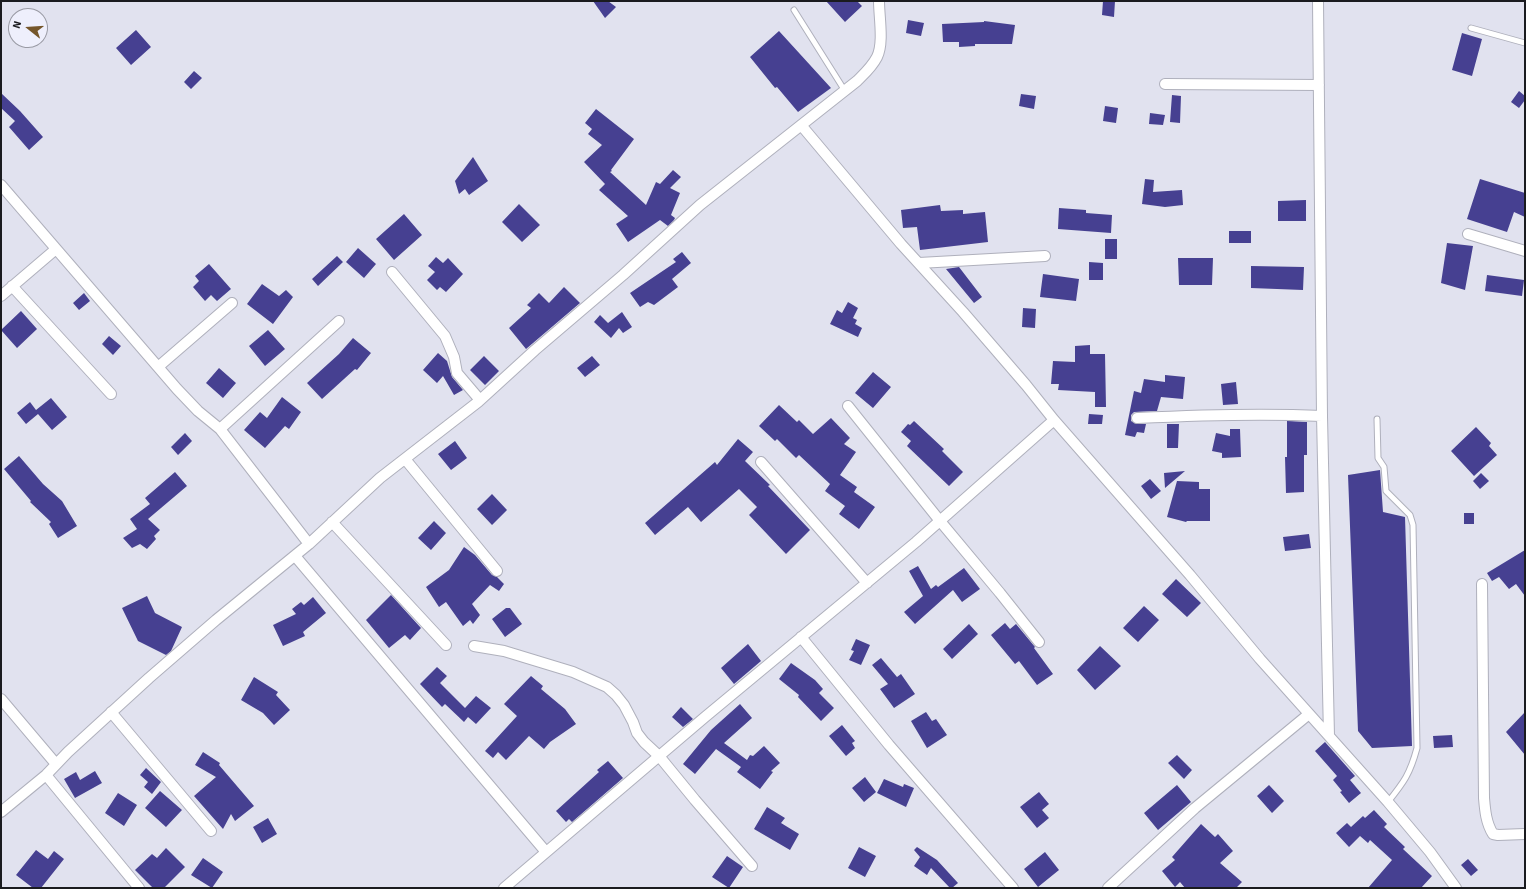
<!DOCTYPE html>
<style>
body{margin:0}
#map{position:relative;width:1526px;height:889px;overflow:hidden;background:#e1e2ef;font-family:"Source Sans 3",sans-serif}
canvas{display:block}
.frame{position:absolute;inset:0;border:2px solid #1a1b1f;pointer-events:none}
.north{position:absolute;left:8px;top:8px;width:40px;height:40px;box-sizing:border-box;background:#eeeffc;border:1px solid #999aa4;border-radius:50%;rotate:287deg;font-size:11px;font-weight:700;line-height:16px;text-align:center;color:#1a1b1f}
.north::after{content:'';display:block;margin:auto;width:14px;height:18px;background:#75562b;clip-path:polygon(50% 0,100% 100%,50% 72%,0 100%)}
</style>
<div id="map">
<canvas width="1526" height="889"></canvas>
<div class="frame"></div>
<div class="north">N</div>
</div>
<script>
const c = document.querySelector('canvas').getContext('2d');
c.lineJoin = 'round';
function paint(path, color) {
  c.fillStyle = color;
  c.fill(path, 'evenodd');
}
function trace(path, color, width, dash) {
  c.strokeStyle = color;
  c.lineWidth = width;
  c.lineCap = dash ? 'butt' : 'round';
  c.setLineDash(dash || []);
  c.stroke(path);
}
const building = new Path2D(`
 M593 1H608L616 7 605 18Z
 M826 1H857L862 6 845 22Z
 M1103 1H1115L1114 17 1102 15Z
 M908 20 924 23 921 36 906 33Z
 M984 21 1015 25 1012 44H975V46L959 47V42H943L942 24 984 22Z
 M136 30 151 47 131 65 116 48Z
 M779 31 831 88 798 112 777 87 775 88 750 57Z
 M1462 33 1482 39 1472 76 1452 70Z
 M194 71 202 78 191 89 184 82Z
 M1519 91 1525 96V100L1519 108 1511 102Z
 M1 93 20 111 43 137 29 150 9 127 15 121 1 108Z
 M1021 94 1036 96 1034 109 1019 106Z
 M1172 95 1181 96 1180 123 1170 122Z
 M1105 106 1118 108 1116 123 1103 121Z
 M596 109 634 139 611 170 612 171 610 172 646 205 656 182 660 184 673 170 681 177 670 188 680 193 671 215 675 218 674 220 668 226 660 220 628 242 616 224 628 216 599 190 605 184 584 162 602 145 588 134 592 129 585 123Z
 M1150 113 1165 115 1163 125 1149 124Z
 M473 157 488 181 469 195 465 189 459 194 455 181Z
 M1145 179 1154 180 1153 192 1182 190 1183 205 1165 207 1142 204Z
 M1480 179 1525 193V217L1514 212 1507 232 1467 219Z
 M1306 200V221H1278V201Z
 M519 204 540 225 522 242 502 222Z
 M940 205 941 211 963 210V214L985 212 988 242 920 250 917 227 903 228 901 210Z
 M1059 208 1086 210V213L1112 215 1111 233 1058 229Z
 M404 214 422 235 394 260 376 239Z
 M1229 231H1251V243H1229Z
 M1105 239H1117V259H1105Z
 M1447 243 1473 246 1465 290 1441 283Z
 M358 248 376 264 364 278 346 262Z
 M682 252 691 263 672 279 678 287 654 305 648 302 640 307 630 293 676 262 673 259Z
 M337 256 343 262 318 286 312 279Z
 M436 257 443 263 448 258 463 274 446 292 440 287 437 290 427 280 435 272 428 266Z
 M1178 258H1213L1212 285H1179Z
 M1089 262 1103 263V280H1089Z
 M209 264 231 289 217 301 211 295 205 301 193 287 199 281 195 276Z
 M1251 266 1304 267 1303 290 1251 288Z
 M959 267 982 297 974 303 946 269Z
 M1043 274 1079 279 1076 301 1040 297Z
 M1487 275 1524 280 1522 296 1485 291Z
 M262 284 279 296 286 290 293 297 273 324 247 304Z
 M564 287 580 303 526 349 509 328 531 308 527 305 539 293 549 303Z
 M84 293 90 301 79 310 73 303Z
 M848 302 858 308 853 318 857 320 855 324 862 328 858 337 830 324 837 310 842 313Z
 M1023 308 1036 309 1035 328 1022 327Z
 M21 311 37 329 17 348 1 330Z
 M622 312 632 327 623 333 619 328 611 338 594 322 600 315 608 323Z
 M268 330 285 349 265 366 249 346Z
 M109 336 121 346 113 355 102 344Z
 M353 338 371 353 357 370 355 369 322 399 307 383 339 354Z
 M1090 345V354H1105L1106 407H1095V392L1058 390 1059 384H1051L1053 361 1075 362V346Z
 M438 353 447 361 452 377 463 390 454 395 443 376 437 383 423 370Z
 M484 356 499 371 485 385 470 370Z
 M592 356 600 365 585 377 577 368Z
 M219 368 236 383 223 398 206 383Z
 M873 372 891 387 873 408 855 393Z
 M1165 375 1185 377 1183 399 1161 397 1157 411 1134 412 1131 415V421L1137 424H1146L1144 433 1137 432 1135 437 1125 435 1134 391 1141 393 1144 379 1165 382Z
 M1236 382 1238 404 1223 405 1221 384Z
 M282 397 301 412 289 429 285 426 265 448 244 430 260 412 267 418Z
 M51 398 67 417 52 430 38 414 26 424 17 413 30 402 36 410Z
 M779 405 797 422 799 420 813 434 831 418 850 438 844 444 856 452 840 475 857 487 854 492 875 507 859 529 839 514 845 506 825 491 830 484 799 455 796 458 777 439 775 441 759 426Z
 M1089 414 1103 415 1102 424H1088Z
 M914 421 944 449 942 451 963 472 949 486 907 446 911 441 901 432 908 424 910 425Z
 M1287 421 1307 422V455H1304V492L1286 493 1285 457H1287Z
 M1167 424H1179L1178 448H1167Z
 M1476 427 1491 443 1489 446 1497 455 1474 476 1451 451Z
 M1230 429H1240L1241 457 1222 458V453L1212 451 1216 433 1230 436Z
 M185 433 192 441 178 455 171 447Z
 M738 439 753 452 745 461 770 485 768 486 810 530 786 554 749 515 757 507 739 489 701 522 688 507 655 535 645 523 715 462 717 465Z
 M455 441 467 458 451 470 438 454Z
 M19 456 43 484 62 501 77 526 58 538 49 524 51 522 30 502 31 501 4 469Z
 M1380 470 1383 512 1405 517 1412 746 1372 748 1358 731 1348 475Z
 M1185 471 1165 488 1164 473Z
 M175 472 187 486 148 519 160 530 154 536 156 539 147 549 140 544 132 548 123 538 137 529 130 519 150 504 145 498Z
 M1481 473 1489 481 1480 489 1473 481Z
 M1150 479 1161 491 1151 499 1141 486Z
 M1177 481 1199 482V489H1210V521H1187L1186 522 1167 517Z
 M492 494 507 510 492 525 477 509Z
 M1464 513H1474V524H1464Z
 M434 521 446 533 431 550 418 538Z
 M1309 534 1311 548 1285 551 1283 537Z
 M464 547 475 555 492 575 497 577 504 584 499 591 490 585 472 604 480 615 473 624 470 620 463 626 446 602 439 607 426 587 449 570Z
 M1525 550V596L1516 584 1509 589 1499 577 1492 581 1487 573Z
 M918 566 931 589 936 585 938 587 964 568 980 589 962 602 953 590 915 624 904 612 923 596 909 571Z
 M1176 579 1201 603 1187 617 1162 594Z
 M391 595 421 628 410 640 405 635 389 648 366 620Z
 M147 596 155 613 182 627 171 651 166 655 138 641 122 608Z
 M313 597 326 613 303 632 305 636 283 646 273 625 296 614 292 609 301 602 304 605Z
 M1144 606 1159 620 1138 642 1123 628Z
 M506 608H510L522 624 505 637 492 619Z
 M1005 623 1010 629 1016 624 1035 647 1034 648 1053 674 1037 685 1019 661 1015 664 991 635Z
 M969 624 978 634 952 659 943 649Z
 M856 639 870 645 861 665 849 660 854 651 851 650Z
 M748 644 761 661 734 684 721 668Z
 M1100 646 1121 666 1095 690 1077 670Z
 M881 658 897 677 901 674 915 694 894 708 880 689 888 684 872 665Z
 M791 663 815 680 823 689 819 693 834 708 821 721 798 697 799 695 779 679Z
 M437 667 447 676 440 683 465 708 476 696 491 708 476 724 468 717 464 722 445 704 442 707 420 684Z
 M531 676 543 686 541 689 565 709 576 724 550 742 544 749 529 736 506 760 498 752 493 758 485 751 517 716 504 704Z
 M254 677 278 692 276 695 290 710 274 725 263 713 241 700Z
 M740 704 752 718 724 743 747 760 750 755 753 756 764 746 780 763 771 771 773 772 760 789 737 772 741 767 716 749 695 774 683 764 711 730Z
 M681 707 693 719 683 727 672 717Z
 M926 712 932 721 936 719 947 735 927 748 911 721Z
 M1525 712V755L1506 732Z
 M842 725 855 741 852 743 855 748 846 756 829 736Z
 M1452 735 1453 747 1434 748 1433 736Z
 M1325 742 1355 776 1350 780 1361 793 1349 803 1340 792 1342 791 1333 780 1337 776 1315 751Z
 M203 752 220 763 219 765 254 806 235 821 231 814 223 829 194 796 216 777 195 765Z
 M1177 755 1192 770 1184 779 1168 763Z
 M608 761 623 778 572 822 569 819 566 822 556 811 599 772 597 770Z
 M146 768 161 782 152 794 144 787 148 782 140 775Z
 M95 771 102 783 75 798 64 779 76 772 80 780Z
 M865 777 876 792 864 802 852 788Z
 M884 779 903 787 904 784 914 788 906 807 877 793Z
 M1177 785 1191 802 1158 830 1144 813Z
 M1269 785 1284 801 1272 813 1257 796Z
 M160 791 182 810 166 827 145 808Z
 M1039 792 1049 804 1042 810 1049 818 1037 828 1020 807Z
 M118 793 137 805 124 826 105 813Z
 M767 807 785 818 781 823 799 834 790 850 754 829Z
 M1374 810 1387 824 1384 827 1405 847 1403 849 1432 876 1421 888H1368L1392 860 1370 840 1368 843 1360 836 1349 847 1336 833 1347 823 1351 827 1363 816 1365 818Z
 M268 818 277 834 262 843 253 827Z
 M1201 824 1215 837 1218 834 1233 851 1220 863 1242 882 1236 888H1185L1180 882 1175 887 1162 871 1175 860 1172 857Z
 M859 847 876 856 865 877 848 868Z
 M917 847 937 860 958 883 952 888H950L931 868 927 875 914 866 920 857 914 850Z
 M166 848 185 867 164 888H153L135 870 152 854 157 858Z
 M36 850 48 859 54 851 64 859 41 888H33L16 875Z
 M1045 852 1059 870 1038 887 1024 869Z
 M727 856 743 867 729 888 712 877Z
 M203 858 223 872 212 888 191 875Z
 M1468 859 1478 870 1471 876 1461 865Z`);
const lane = new Path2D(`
 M794 10 845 91
 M1471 28 1525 43
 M1377 419 1378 458 1384 467 1386 491 1410 515 1413 525 1417 748C1410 774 1404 782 1388 802`);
const street = new Path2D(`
 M1318 1 1322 416 1329 736
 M1165 84 1319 85
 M801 125 901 244 963 312 1026 385 1054 420 1190 575 1260 659 1388 802 1430 852 1456 888
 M1 185 177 389 198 411 220 429 309 544
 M1468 234 1525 251
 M919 263 1045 256
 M392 272 445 336 454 357 457 373 480 400
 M12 286 111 394
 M1 296 56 249
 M158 367 232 303
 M848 406 940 521 1000 593 1039 642
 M1137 418C1199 415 1260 413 1322 416
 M220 429 339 321
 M405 459 497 571
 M761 462 867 583
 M332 522 446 645
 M295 556 546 852
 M1482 584 1484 798C1485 810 1486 823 1493 834L1498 835 1525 834
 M801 637 889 745 1013 888
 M474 646 504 651 573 672 607 687 616 695 624 705 633 722 637 733 644 742 659 756 695 800 752 866
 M1 699 56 764
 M111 712 211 831
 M46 775 139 888
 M1 812 46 775 68 752 149 678 216 620 309 544 380 478 478 402 535 350 623 275 700 205 857 81C864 74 872 67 877 57 884 43 879 17 879 1
 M504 888 705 717 916 542 1054 420
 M1108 888 1195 808 1309 714`);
paint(building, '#464091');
trace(lane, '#afb0bc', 7);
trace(street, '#afb0bc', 12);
trace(lane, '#fff', 5);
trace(street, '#fff', 10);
</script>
